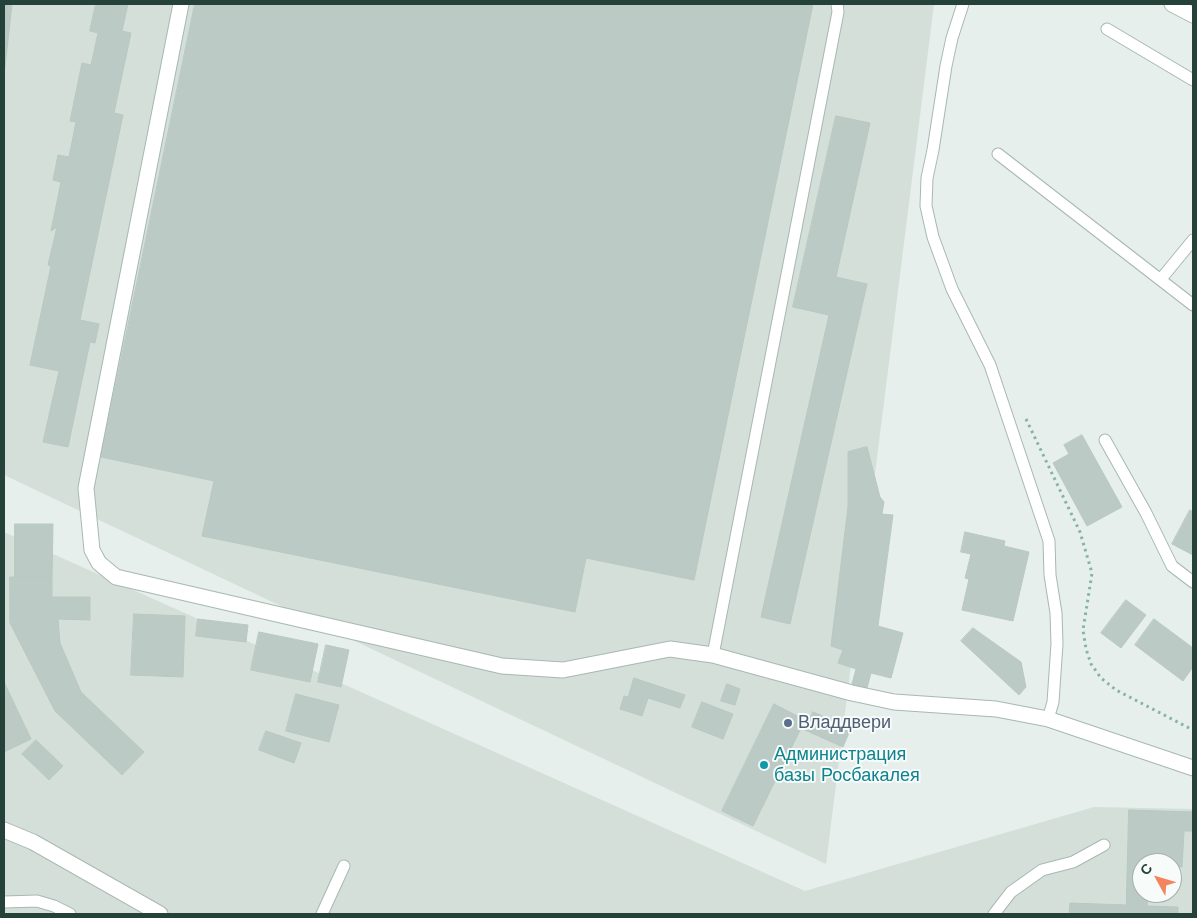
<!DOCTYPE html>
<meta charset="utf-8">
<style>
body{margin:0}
#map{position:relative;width:1197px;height:918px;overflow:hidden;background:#e6efeb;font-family:"Work Sans",sans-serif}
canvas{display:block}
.frame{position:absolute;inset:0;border:5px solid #24423a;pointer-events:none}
.north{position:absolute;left:1132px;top:853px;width:50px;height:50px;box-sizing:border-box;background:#f7fbf9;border:1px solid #a3b1ad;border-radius:50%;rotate:309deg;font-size:14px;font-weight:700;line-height:20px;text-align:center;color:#24423a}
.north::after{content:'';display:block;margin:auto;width:18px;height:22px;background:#f4845f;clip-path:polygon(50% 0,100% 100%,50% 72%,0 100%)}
</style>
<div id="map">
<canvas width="1197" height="918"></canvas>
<div class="frame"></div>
<div class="north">С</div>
</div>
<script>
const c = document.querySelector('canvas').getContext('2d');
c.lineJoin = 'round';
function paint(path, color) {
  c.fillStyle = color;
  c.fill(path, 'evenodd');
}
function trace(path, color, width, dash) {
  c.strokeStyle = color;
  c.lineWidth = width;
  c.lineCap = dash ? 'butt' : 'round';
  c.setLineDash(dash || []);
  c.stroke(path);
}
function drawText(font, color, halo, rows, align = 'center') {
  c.font = font + ' "Work Sans",sans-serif';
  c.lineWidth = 4;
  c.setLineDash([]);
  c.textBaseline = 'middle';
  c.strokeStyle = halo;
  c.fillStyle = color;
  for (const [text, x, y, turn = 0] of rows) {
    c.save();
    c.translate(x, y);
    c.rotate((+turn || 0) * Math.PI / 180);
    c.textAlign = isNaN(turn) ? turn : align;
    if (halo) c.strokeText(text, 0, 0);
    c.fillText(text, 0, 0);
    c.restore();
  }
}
const built = new Path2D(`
 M4 4H934L826 864 4 475Z
 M4 532 805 891 1094 807 1193 809V914H4ZM1142 863H1172V893H1142Z`);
const building = new Path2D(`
 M4 4H12L4 75Z
 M96 4H128L122 31 131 33 114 113 123 115 80 320 99 324 95 343 90 342 68 447 43 442 59 371 30 365 51 266 48 265 57 227 51 231 61 182 53 180 58 155 69 157 76 122 70 121 82 63 91 65 98 33 90 31Z
 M195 4H813L694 580 586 558 575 612 202 536 214 481 101 457Z
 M836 116 870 123 836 277 867 284 790 624 761 617 829 315 793 307Z
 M1082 435 1122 507 1087 526 1053 463 1069 454 1064 445Z
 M867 447 880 497 884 502 882 514 893 515 878 626 903 633 891 678 871 673 867 688 852 684 856 669 838 663 843 650 831 646 848 507V452Z
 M1190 510 1193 512V555L1172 544Z
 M15 524H53L52 577H15Z
 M965 532 1005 541 1004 546 1029 552 1013 621 962 610 969 579 965 578 971 554 961 552Z
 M10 577H52V597H90V620L58 619 60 643 81 692 144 752 122 775 55 711 10 623Z
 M1126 600 1146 615 1121 648 1101 633Z
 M134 614 185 616 183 677 131 675Z
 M198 619 248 625 246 642 196 636Z
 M1154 619 1193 648V667L1183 681 1135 645Z
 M973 628 1021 662 1026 687 1019 695 961 641Z
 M259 632 318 644 310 682 251 670Z
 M326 645 349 650 341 687 318 682Z
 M634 678 685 695 680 708 648 698 642 716 620 709 624 696 628 697Z
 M4 682 31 739 4 752Z
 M727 684 740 689 735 705 721 701Z
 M296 694 339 705 329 742 286 731Z
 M702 702 733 714 723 739 692 727Z
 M774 704 805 720 753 826 722 811Z
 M813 712 851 728 843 747 805 730Z
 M266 731 301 743 294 763 259 750Z
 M36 740 63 766 49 780 22 754Z
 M1129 810 1193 812V831H1184L1182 867 1172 866V863H1142V893H1148L1147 906 1178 907V914H1069L1070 903 1126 905Z`);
const path = new Path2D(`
 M1026 419 1080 532 1092 573 1083 630 1086 649 1091 664 1101 678 1116 690 1193 730`);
const lane = new Path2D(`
 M963 4 952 38 946 66 933 150 927 178 926 206 933 237 952 289 990 365 1049 541 1050 575 1056 613 1057 644 1053 702 1048 719
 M1107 29 1193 80
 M998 154 1193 305
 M1161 279 1193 240
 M1105 440 1146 513 1172 566 1193 582
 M713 655 838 12 837 4
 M4 902 37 901 54 906 70 914
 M322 914 344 866
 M994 914 1011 892 1042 870 1073 862 1104 845`);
const street = new Path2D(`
 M181 4 86 488 92 550 99 563 116 577 502 666 563 670 670 649 713 655 852 693 894 702 996 709 1048 719 1193 768
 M1172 4 1193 15
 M4 830 33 842 160 914`);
const markers = [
 [788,723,5,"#5c6f8a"],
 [764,765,5,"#0f9aa8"]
];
const serviceNames = [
 ["Владдвери",798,723]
];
const cultureNames = [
 ["Администрация",774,755],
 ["базы Росбакалея",774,776]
];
paint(built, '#d4dfda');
paint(building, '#bbcac4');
trace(building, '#b8c9c2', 1);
trace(lane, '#a8b8b2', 13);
trace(street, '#a8b8b2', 17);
trace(path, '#86b3a5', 3, [2.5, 4]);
trace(lane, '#fff', 11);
trace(street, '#fff', 15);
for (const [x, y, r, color] of markers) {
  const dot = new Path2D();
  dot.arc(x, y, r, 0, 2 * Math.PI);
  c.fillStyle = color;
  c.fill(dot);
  trace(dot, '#f7fbf9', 2);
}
drawText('18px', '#4e5e75', '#f7fbf9', serviceNames, 'left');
drawText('18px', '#0d838f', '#f7fbf9', cultureNames, 'left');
</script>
